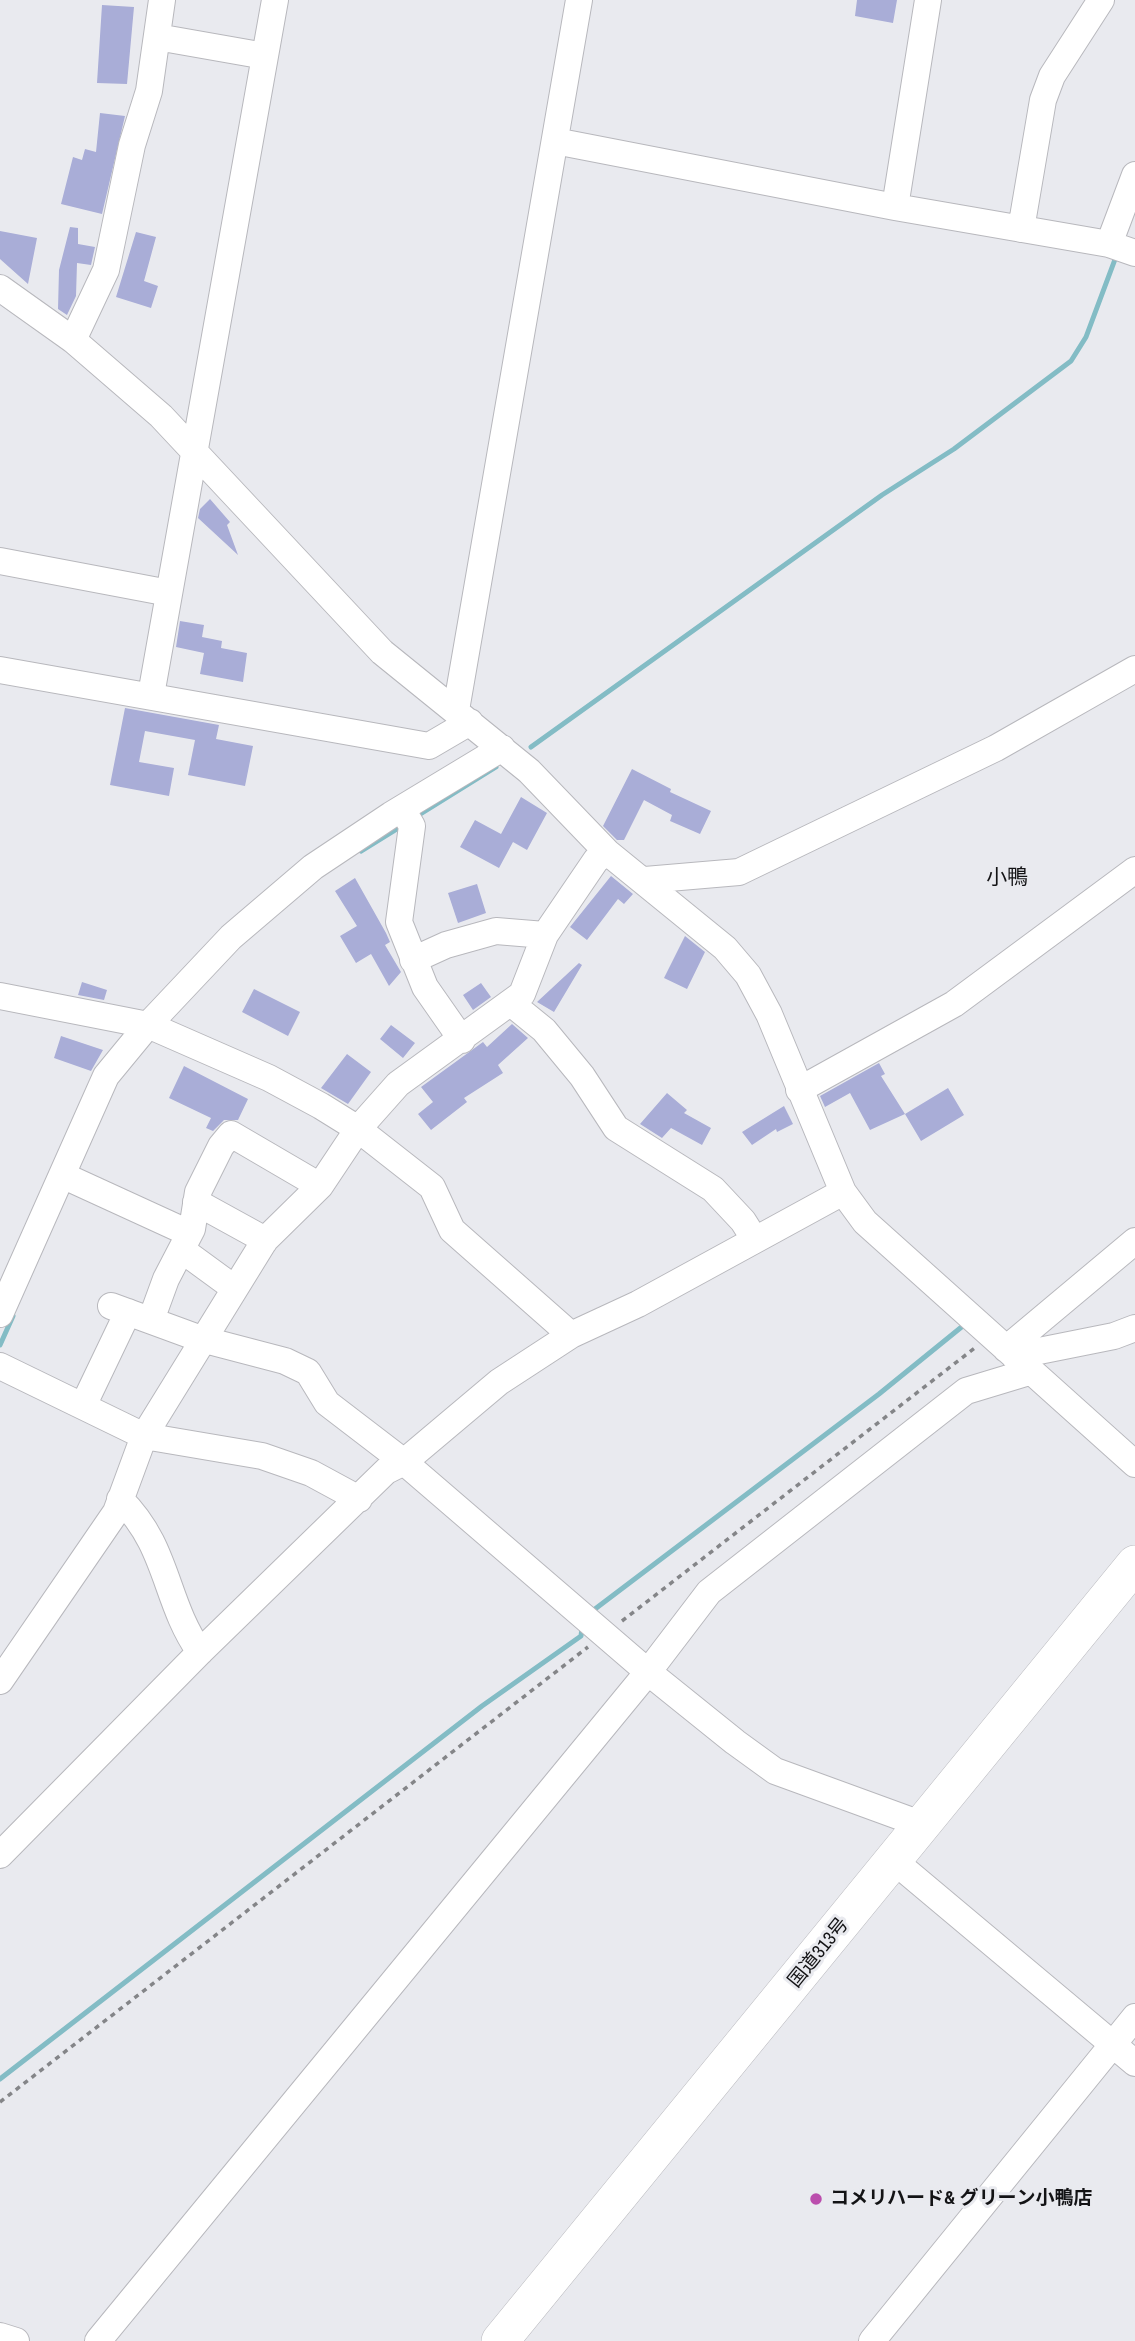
<!DOCTYPE html>
<meta charset="utf-8">
<style>
body{margin:0}
canvas{display:block;background:#e9eaef}
</style>
<canvas width="1135" height="2341"></canvas>
<script>
const c = document.querySelector('canvas').getContext('2d');
c.lineJoin = 'round';
function trace(path, color, width, dash) {
  c.strokeStyle = color;
  c.lineWidth = width;
  c.lineCap = dash ? 'butt' : 'round';
  c.setLineDash(dash || []);
  c.stroke(path);
}
function paint(path, color) {
  c.fillStyle = color;
  c.fill(path, 'evenodd');
}
function drawText(font, color, halo, rows, align = 'center') {
  c.font = font + ' "Archivo Narrow","Noto Sans JP",sans-serif';
  c.lineWidth = 6;
  c.setLineDash([]);
  c.textBaseline = 'middle';
  c.strokeStyle = halo;
  c.fillStyle = color;
  for (const [text, x, y, turn = 0] of rows) {
    c.save();
    c.translate(x, y);
    c.rotate((+turn || 0) * Math.PI / 180);
    c.textAlign = isNaN(turn) ? turn : align;
    if (halo) c.strokeText(text, 0, 0);
    c.fillText(text, 0, 0);
    c.restore();
  }
}
const stream = new Path2D(`
 M531 747 882 495 954 449 1071 361 1086 337 1117 254
 M414 818 496 767
 M361 851 403 825
 M0 1345 13 1316
 M595 1609 879 1394 964 1325
 M0 2079 482 1706 581 1636 582 1628`);
const building = new Path2D(`
 M857 0H897L893 23 855 16Z
 M102 5 134 7 127 84 97 83Z
 M100 113 125 116 102 214 61 204 73 157 82 160 85 149 96 152Z
 M70 227 78 228V244L95 247 91 265 77 263 76 296 67 315 58 309 59 270Z
 M0 231 37 238 28 284 0 259Z
 M136 232 156 237 144 281 158 286 151 308 116 297Z
 M210 499 230 522 227 525 238 555 198 518 200 509Z
 M180 621 204 625 202 637 222 641 221 648 247 653 243 682 200 674 204 653 176 647Z
 M125 708 219 725 216 739 253 746 245 786 188 775 195 740 145 731 139 762 174 768 169 796 110 785Z
 M632 769 671 789 670 792 711 811 700 834 670 821 672 815 644 800 624 840H617L603 826Z
 M521 797 547 813 527 850 513 842 499 868 460 847 475 820 501 834Z
 M611 876 633 894 624 904 618 899 587 940 570 927Z
 M355 878 386 933 390 942 385 945 401 972 389 986 371 954 356 963 340 936 357 926 335 891Z
 M477 884 486 913 458 923 448 893Z
 M685 936 705 952 687 989 664 978Z
 M579 963 582 965 554 1012 537 1002Z
 M82 982 107 990 104 1000 78 995Z
 M481 983 491 997 473 1010 463 995Z
 M254 989 300 1012 288 1036 242 1012Z
 M512 1024 528 1038 498 1065 503 1073 464 1098 467 1102 431 1130 418 1114 433 1102 421 1087 483 1042 487 1047Z
 M391 1025 415 1043 403 1058 380 1039Z
 M61 1036 103 1050 91 1071 54 1058Z
 M347 1054 371 1072 348 1104 321 1088Z
 M879 1063 885 1074 881 1076 905 1114 870 1130 850 1093 825 1107 820 1096Z
 M184 1066 248 1099 238 1120H224L213 1131 206 1128 211 1118 169 1098Z
 M948 1088 964 1115 921 1141 905 1114Z
 M667 1093 687 1110 684 1113 711 1128 702 1145 671 1128 662 1138 640 1124Z
 M784 1106 793 1124 777 1132 776 1129 752 1145 742 1132Z`);
const path = new Path2D(`
 M622 1621 976 1347
 M0 2102 588 1647`);
const minor = new Path2D(`
 M157 37 265 56
 M555 141 895 207 1109 244 1135 253
 M895 207 928 0
 M1021 229 1043 100 1052 76 1101 0
 M1109 244 1135 175
 M0 288 73 340 161 416 382 652 529 771 607 852 725 948 748 975 769 1014 843 1192 865 1222 1135 1464
 M73 340 106 270 132 145 149 91 162 0
 M0 561 169 593
 M0 670 429 746 470 722
 M151 695 275 0
 M456 710 579 0
 M402 809 412 826 399 922 425 987 462 1040
 M645 880 739 872 996 748 1135 669
 M413 960 446 945 496 931 545 935
 M0 996 148 1025 269 1078 321 1106 358 1129 432 1187 452 1230 571 1335
 M512 1004 544 1030 582 1076 616 1128 713 1189 743 1221 755 1240
 M799 1090 954 1004 1135 870
 M62 1175 182 1230
 M196 1202 256 1235 264 1242
 M182 1250 234 1288
 M111 1306 201 1339 285 1361 308 1372 327 1403 404 1462 648 1672 735 1742 775 1771 923 1825
 M0 1314 106 1076 148 1025 231 937 313 867 391 815 502 748
 M151 1320 166 1279 192 1229 198 1192 221 1146 231 1134 320 1186
 M1006 1349 1135 1241
 M1014 1356 1114 1336 1135 1328
 M0 1366 144 1436 262 1456 311 1473 359 1499
 M83 1406 128 1312
 M120 1499C169 1547 164 1601 200 1652
 M0 1681 116 1512 144 1436 265 1240 320 1186 358 1129 398 1084 522 994 545 935 596 860 607 852
 M0 1855 200 1652 386 1471 404 1462 499 1382 571 1335 638 1304 843 1192
 M893 1860 1135 2063
 M0 2336 16 2341
 M98 2341 648 1672 709 1592 966 1391 1032 1371
 M872 2341 1135 2017`);
const highway = new Path2D(`
 M500 2341 1135 1564`);
const markers = [
 [816,2199,7,"#bb4ead"]
];
const streetNames = [
 ["国道313号",819,1953,-51]
];
const poiNames = [
 ["コメリハード& グリーン小鴨店",830,2199]
];
const neighbourhoodNames = [
 ["小鴨",1007,878]
];
trace(stream, '#83bcc5', 5);
paint(building, '#a9add7');
trace(minor, '#b8b8bd', 28);
trace(highway, '#b8b8bd', 38);
trace(path, '#848588', 3.5, [5, 5]);
trace(minor, '#fff', 26);
trace(highway, '#fff', 37);
for (const [x, y, r, color] of markers) {
  const dot = new Path2D();
  dot.arc(x, y, r, 0, 2 * Math.PI);
  c.fillStyle = color;
  c.fill(dot);
  trace(dot, '#e9eaef', 2.5);
}
drawText('19px', '#131315', '#e9eaef', streetNames);
drawText('bold 19px', '#131315', '#e9eaef', poiNames, 'left');
drawText('21px', '#131315', '#e9eaef', neighbourhoodNames);
</script>
